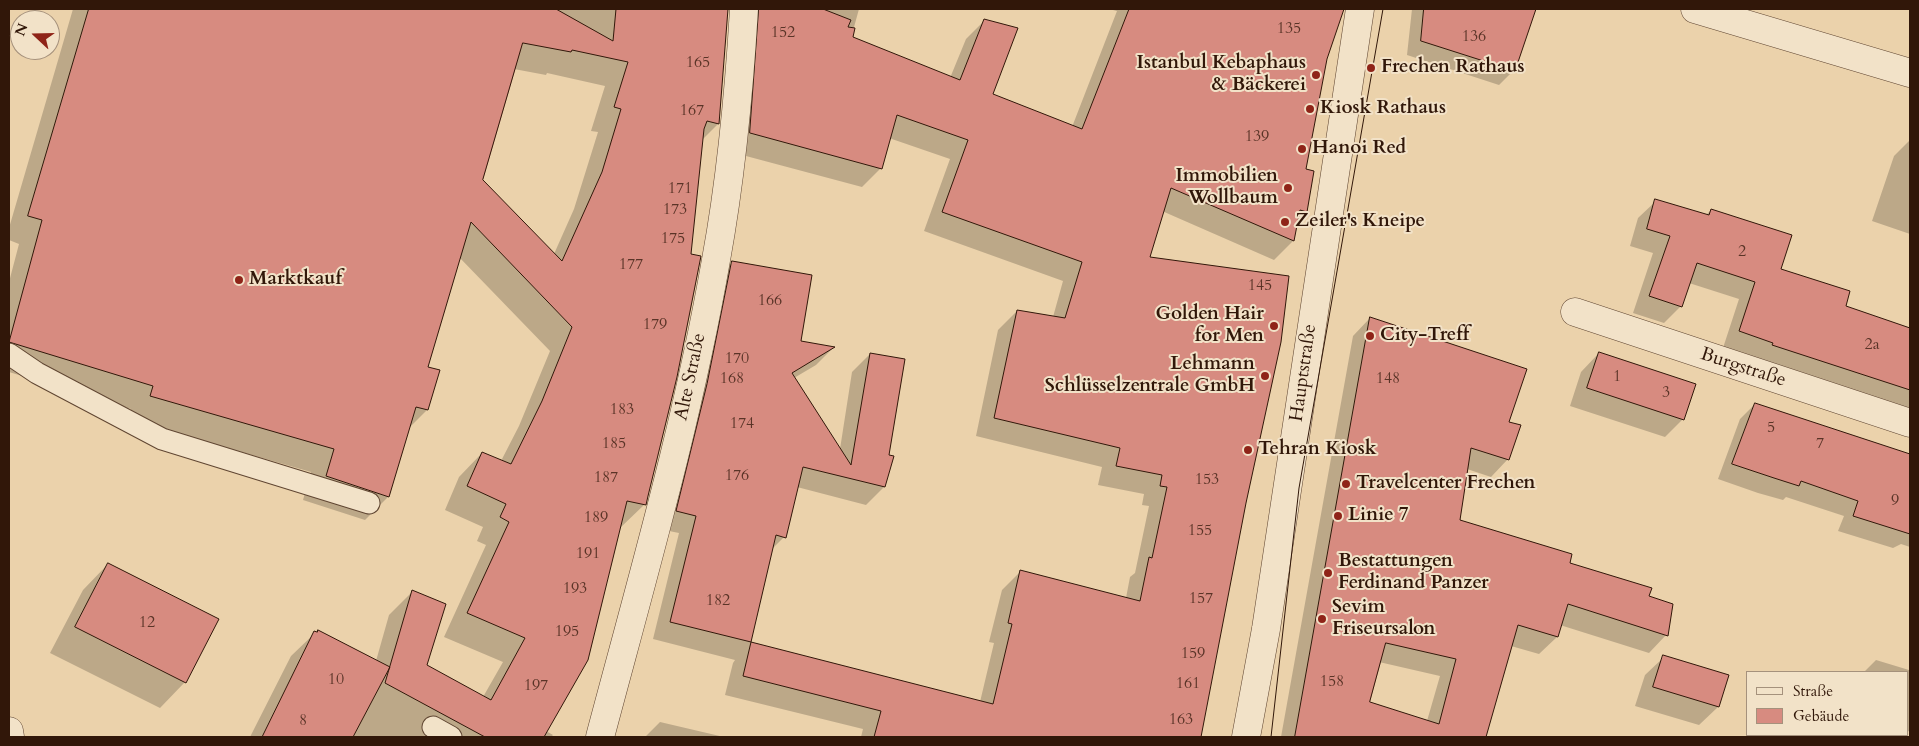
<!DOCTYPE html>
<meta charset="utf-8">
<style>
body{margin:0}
#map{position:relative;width:1919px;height:746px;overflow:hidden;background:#ebd2ab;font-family:Cardo,serif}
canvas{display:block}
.frame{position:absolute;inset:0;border:10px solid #311709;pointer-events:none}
.legend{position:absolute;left:1746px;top:671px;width:162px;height:65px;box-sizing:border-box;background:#f2e2c8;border:1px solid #a5917c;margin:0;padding:6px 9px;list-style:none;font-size:15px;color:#311709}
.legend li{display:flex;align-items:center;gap:10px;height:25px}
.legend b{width:25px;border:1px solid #a5917c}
.north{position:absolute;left:10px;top:10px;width:50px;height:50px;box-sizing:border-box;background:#f2e2c8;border:1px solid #a5917c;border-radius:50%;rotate:291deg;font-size:14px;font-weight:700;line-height:20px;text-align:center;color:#311709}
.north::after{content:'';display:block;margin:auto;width:18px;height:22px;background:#8f2418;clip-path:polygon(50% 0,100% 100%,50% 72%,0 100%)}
</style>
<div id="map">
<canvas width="1919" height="746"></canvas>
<div class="frame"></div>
<ul class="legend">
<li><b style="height:6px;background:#f2e2c8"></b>Straße</li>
<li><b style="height:14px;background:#d78b80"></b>Gebäude</li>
</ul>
<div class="north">N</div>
</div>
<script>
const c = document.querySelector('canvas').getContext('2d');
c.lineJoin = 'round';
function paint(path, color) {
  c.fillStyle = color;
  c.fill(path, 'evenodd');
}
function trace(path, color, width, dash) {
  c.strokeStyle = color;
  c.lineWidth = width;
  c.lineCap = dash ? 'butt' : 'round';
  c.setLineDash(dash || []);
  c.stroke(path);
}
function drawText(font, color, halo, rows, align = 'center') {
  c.font = font + ' Cardo,serif';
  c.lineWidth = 4;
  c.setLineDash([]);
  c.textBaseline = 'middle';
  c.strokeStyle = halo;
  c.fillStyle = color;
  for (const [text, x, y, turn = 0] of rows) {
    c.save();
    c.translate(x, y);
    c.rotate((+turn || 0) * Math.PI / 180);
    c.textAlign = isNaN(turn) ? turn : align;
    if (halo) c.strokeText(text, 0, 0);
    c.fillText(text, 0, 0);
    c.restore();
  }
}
const shadow = new Path2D(`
 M73 9H688L685 25 726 32 718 124 702 140 645 504 620 528 546 731 553 735 551 737H250L291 656 315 633 376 661 389 615 413 591 426 666 483 697 503 662 444 637 486 545 477 541 483 527 445 510 459 477 482 453 501 461 519 426 550 351 459 257 427 368 438 371 427 410 409 428 388 497 365 520 303 500 311 472 127 419 131 409 9 372V282L19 244 9 240V228ZM514 69 546 75 547 73 605 86 591 131 598 132 574 209 554 254 482 180Z
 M740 9H859L851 38 950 78 966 39 985 20 991 94 1072 127 1117 11 1109 9H1343L1325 58 1305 170 1306 211 1297 220 1293 241 1274 260 1162 211 1148 258 1245 503 1199 737H861L863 729 725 695 733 663 735 660 653 639 679 533 659 529 714 280 732 263 799 342 833 348 816 365 794 378 840 449 852 372 870 354 888 456 892 457 884 487 866 505 797 487 784 537 772 549 750 643 980 702 994 643 989 642 1002 590 1021 571 1126 598 1130 577 1135 573 1149 506 1142 505 1144 494 1098 485 1102 467 976 436 998 330 1017 311 1053 317 1063 281 924 231 950 159 889 138 881 168 862 187 731 152Z
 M1412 9H1534L1514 70 1499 85 1407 55Z
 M1910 140V234L1872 221 1894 156Z
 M1656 201 1706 215 1711 210 1780 270 1844 307 1910 329V413L1723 348 1739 299 1689 283 1681 306 1664 323 1633 313 1653 253 1630 246 1638 218Z
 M1370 318 1507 422 1508 459 1491 477 1467 469 1459 520 1648 597 1666 635 1649 653 1560 625 1557 637 1539 654 1511 646 1485 737H1281L1353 336ZM1379 662 1440 676 1427 721 1369 703Z
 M1599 353 1683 419 1665 437 1570 406 1581 372Z
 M1755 404 1910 455V547L1901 544 1893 548 1838 531 1844 516 1786 497 1783 500 1758 493 1718 479 1740 419Z
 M108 564 185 682 160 708 50 653 83 590Z
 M1664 657 1718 707 1699 725 1635 706 1645 675Z
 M1876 660 1909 670 1910 665V732L1908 731V672H1864Z
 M660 722 724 737H645Z
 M1847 735H1887L1885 737H1856Z`);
const building = new Path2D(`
 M89 9H556L613 41 616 9H728L719 124 707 121 704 129 691 254 701 256 677 377 648 496 646 505 627 501 588 660 544 737H485L385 683 412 590 446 604 427 665 491 700 525 638 467 613 509 522 500 517 506 504 467 486 482 452 511 464 542 401 572 327 471 222 428 367 440 370 428 410 416 407 389 497 326 476 334 449 150 396 153 386 9 342 42 220 28 216ZM523 43 571 52 572 50 628 62 614 107 621 109 602 172 562 261 483 180Z
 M759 9H823L851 20 848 27 855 28 853 37 960 80 984 19 1018 28 993 94 1082 129 1129 9H1344L1327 59 1306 169 1314 171 1307 212 1300 210 1294 241 1171 188 1150 257 1289 276 1281 342 1246 503 1201 737H874L881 711 743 676 751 642 993 704 1012 624 1008 623 1020 570 1140 601 1149 557 1152 558 1167 487 1160 486 1162 475 1116 466 1120 448 994 418 1017 310 1065 318 1082 262 942 212 968 140 897 115 882 169 750 133Z
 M1424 9H1536L1515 71 1421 41Z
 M1655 199 1709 215 1711 209 1792 235 1781 269 1850 291 1846 306 1910 328V390L1772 345 1773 343 1739 331 1755 282 1697 263 1682 307 1649 296 1670 236 1647 229Z
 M732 261 812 275 801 341 835 347 792 373 851 465 870 353 905 359 889 455 894 456 885 487 803 467 786 538 776 535 751 642 670 622 696 516 676 511 707 384Z
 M1370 317 1527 369 1509 422 1521 425 1509 460 1471 448 1460 520 1572 554 1570 563 1652 588 1649 596 1673 604 1668 636 1568 604 1558 637 1518 625 1486 737H1295ZM1386 643 1456 659 1439 724 1370 702Z
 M1599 352 1696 384 1684 420 1587 388Z
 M1755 403 1910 454V534L1853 516 1858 501 1801 481 1799 486 1774 478 1732 464Z
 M108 563 219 619 186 683 75 627Z
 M318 630 390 667 353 737H262L314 631 317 632Z
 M1663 655 1729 675 1719 707 1653 687Z`);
const service = new Path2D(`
 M9 354 37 373 162 439 369 503
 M433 727 451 737`);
const minor = new Path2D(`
 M1575 312 1910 423
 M9 731 10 737
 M600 737C642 579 688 421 716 260 731 178 739 93 744 9
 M1246 737 1266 629 1360 9`);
const tertiary = new Path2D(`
 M1695 9 1910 73`);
const tram = new Path2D(`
 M1271 737 1299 488 1383 9`);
const markers = [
 [1371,68,5,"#8f2418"],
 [1316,75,5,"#8f2418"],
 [1310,109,5,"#8f2418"],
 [1302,149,5,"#8f2418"],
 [1288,188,5,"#8f2418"],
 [1285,222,5,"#8f2418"],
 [239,280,5,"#8f2418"],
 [1274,326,5,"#8f2418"],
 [1370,336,5,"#8f2418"],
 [1265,376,5,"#8f2418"],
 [1248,450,5,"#8f2418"],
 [1346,484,5,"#8f2418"],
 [1338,516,5,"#8f2418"],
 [1328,573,5,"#8f2418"],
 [1322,619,5,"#8f2418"]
];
const numberNames = [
 ["135",1289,29],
 ["152",783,33],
 ["136",1474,37],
 ["165",698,63],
 ["167",692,111],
 ["139",1257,137],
 ["171",680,189],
 ["173",675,210],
 ["175",673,239],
 ["2",1742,252],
 ["177",631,265],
 ["145",1260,286],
 ["166",770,301],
 ["179",655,325],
 ["2a",1872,345],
 ["170",737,359],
 ["1",1617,377],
 ["168",732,379],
 ["148",1388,379],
 ["3",1666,393],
 ["183",622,410],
 ["174",742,424],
 ["5",1771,428],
 ["185",614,444],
 ["7",1820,444],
 ["176",737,476],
 ["187",606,478],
 ["153",1207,480],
 ["9",1895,501],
 ["189",596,518],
 ["155",1200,531],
 ["191",588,554],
 ["193",575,589],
 ["157",1201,599],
 ["182",718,601],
 ["12",147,623],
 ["195",567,632],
 ["159",1193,654],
 ["10",336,680],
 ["158",1332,682],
 ["161",1188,684],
 ["197",536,686],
 ["163",1181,720],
 ["8",303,721]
];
const poiNames = [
 ["Istanbul Kebaphaus",1306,64,"right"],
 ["& Bäckerei",1306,86,"right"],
 ["Frechen Rathaus",1381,68],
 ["Kiosk Rathaus",1320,109],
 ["Hanoi Red",1312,149],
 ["Immobilien",1278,177,"right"],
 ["Wollbaum",1278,199,"right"],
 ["Zeiler's Kneipe",1295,222],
 ["Marktkauf",249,280],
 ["Golden Hair",1264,315,"right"],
 ["for Men",1264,337,"right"],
 ["City-Treff",1380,336],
 ["Lehmann",1255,365,"right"],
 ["Schlüsselzentrale GmbH",1255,387,"right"],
 ["Tehran Kiosk",1258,450],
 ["Travelcenter Frechen",1356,484],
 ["Linie 7",1348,516],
 ["Bestattungen",1338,562],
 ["Ferdinand Panzer",1338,584],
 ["Sevim",1332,608],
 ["Friseursalon",1332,630]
];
const streetNames = [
 ["Burgstraße",1743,368,18],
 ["Hauptstraße",1304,373,-82],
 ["Alte Straße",691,377,-78]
];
paint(shadow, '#0003');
paint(building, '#d78b80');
trace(building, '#311709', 1);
trace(service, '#604632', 23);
trace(minor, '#604632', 29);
trace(tertiary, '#604632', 29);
trace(service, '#f2e2c8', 21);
trace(minor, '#f2e2c8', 28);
trace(tertiary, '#f2e2c8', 28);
trace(tram, '#311709', 1);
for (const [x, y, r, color] of markers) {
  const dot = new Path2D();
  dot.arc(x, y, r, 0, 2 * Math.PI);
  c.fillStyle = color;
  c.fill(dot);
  trace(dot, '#f2e2c8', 2);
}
drawText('16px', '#5a3427', null, numberNames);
drawText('bold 19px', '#311709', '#f2e2c8', poiNames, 'left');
drawText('19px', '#311709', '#f2e2c8', streetNames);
</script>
